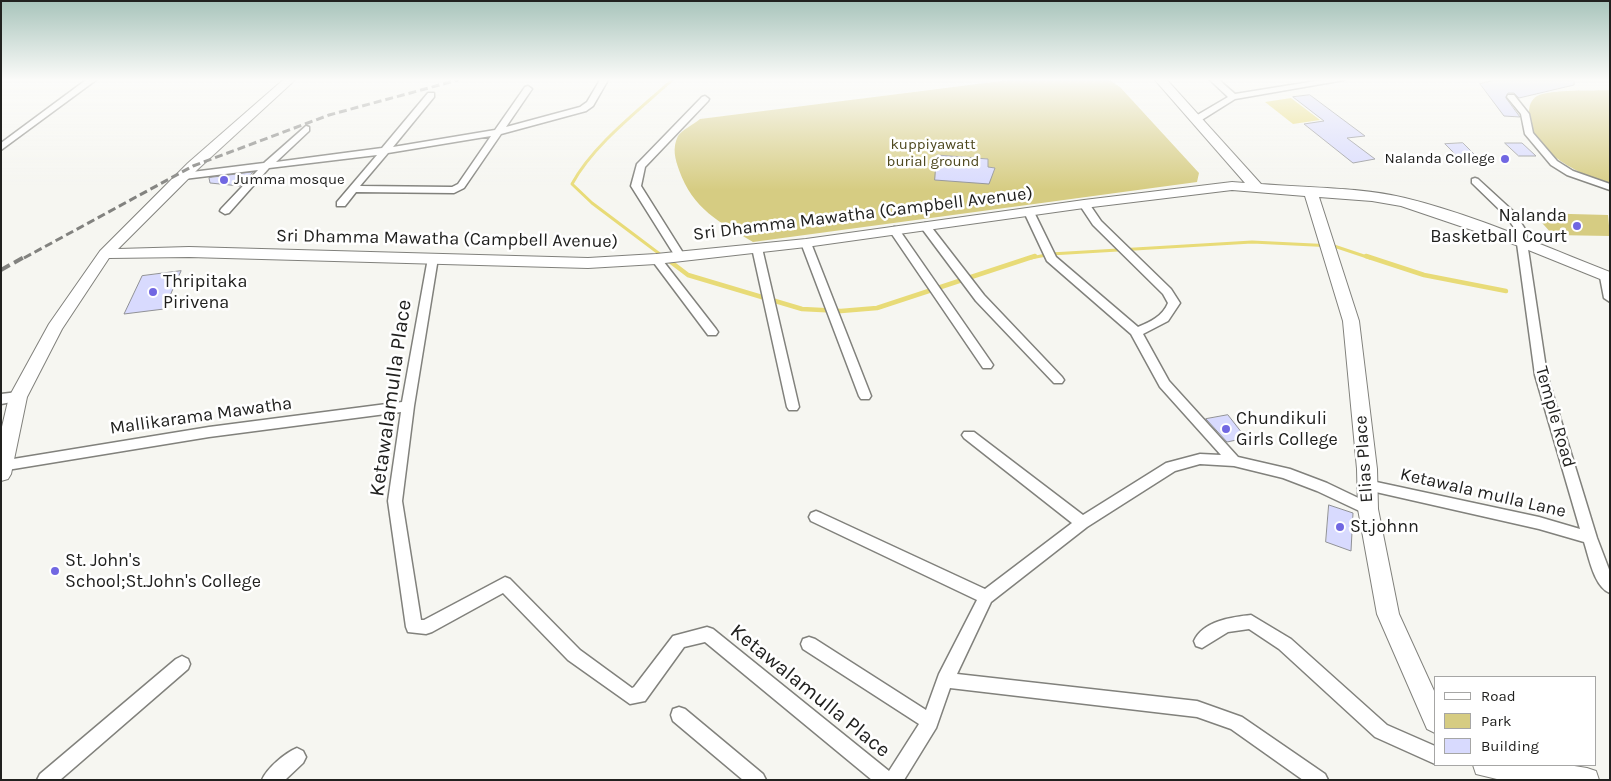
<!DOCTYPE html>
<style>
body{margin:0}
#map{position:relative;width:1611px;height:781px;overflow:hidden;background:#f6f6f1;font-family:Karla,sans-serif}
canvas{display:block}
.frame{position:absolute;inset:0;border:2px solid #21211f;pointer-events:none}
.legend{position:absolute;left:1434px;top:676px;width:162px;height:90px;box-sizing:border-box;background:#fff;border:1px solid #a6a6a5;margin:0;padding:6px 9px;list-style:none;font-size:15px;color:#21211f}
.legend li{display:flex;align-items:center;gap:10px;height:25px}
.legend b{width:25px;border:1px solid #a6a6a5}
</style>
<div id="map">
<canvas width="1611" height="781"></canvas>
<div class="frame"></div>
<ul class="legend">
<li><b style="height:6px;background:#fff"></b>Road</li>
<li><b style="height:14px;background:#d6cc82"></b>Park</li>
<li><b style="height:14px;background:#d8dafe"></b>Building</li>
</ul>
</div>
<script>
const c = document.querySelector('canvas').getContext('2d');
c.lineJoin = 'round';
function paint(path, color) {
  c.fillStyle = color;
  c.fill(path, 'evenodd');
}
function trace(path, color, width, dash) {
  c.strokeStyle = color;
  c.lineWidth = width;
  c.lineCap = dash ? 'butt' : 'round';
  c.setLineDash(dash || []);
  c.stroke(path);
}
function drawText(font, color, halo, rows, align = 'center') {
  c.font = font + ' Karla,sans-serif';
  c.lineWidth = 5;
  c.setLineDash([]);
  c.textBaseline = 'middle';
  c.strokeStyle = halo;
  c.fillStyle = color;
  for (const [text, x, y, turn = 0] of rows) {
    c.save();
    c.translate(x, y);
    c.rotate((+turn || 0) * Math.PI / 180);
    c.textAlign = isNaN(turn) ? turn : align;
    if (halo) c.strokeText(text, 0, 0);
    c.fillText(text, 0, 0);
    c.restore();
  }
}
const green = new Path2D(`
 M1009 80H1109L1120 87 1199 173 1197 182 753 242C719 222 693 209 679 170 675 159 672 148 678 136 682 130 694 124 700 119Z
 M1610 90V185C1580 174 1528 151 1529 112 1529 106 1531 100 1537 96 1550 89 1593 91 1610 90Z
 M1533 213 1608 215 1610 236 1553 235Z`);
const water = new Path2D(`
 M1291 98 1320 120 1293 124 1265 102Z`);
const streamFar1 = new Path2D(`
 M665 258 592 203 572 184C593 145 639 110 672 80
 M1031 258 1051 254 1252 242 1334 246 1370 258`);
const stream = new Path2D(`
 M663 256 688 275 802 309 841 311 877 308 1035 256
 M1366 256 1424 275 1506 291`);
const building = new Path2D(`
 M1496 80H1574V85L1519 98 1514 93H1508L1506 98 1520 117 1504 116 1480 84Z
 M1310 95 1365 136 1347 138 1375 159 1353 163 1304 124 1324 121 1293 97Z
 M1463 143 1478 158H1459L1445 144Z
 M1505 143H1522L1536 156H1519Z
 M937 155 988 159V167L995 168 989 184 935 180Z
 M253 172 240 186 210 183 209 178Z
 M181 271 164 309 124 314 142 276Z
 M1228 415 1246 438 1227 442 1206 419Z
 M1329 505 1353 513 1351 551 1326 542Z`);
const street = new Path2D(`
 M86 80H96L1 150V143Z
 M600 80H608L593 106 586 111 501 134 464 188 454 193 356 192 345 206H337V202L377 155 269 168 229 213 225 214 220 211 221 209 258 170 184 179 179 176 184 173 264 163 306 126 309 127V131L276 162 382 148 428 93H434V97L393 147 495 130 525 87 528 86 532 89 506 127 580 107 587 102ZM491 136 458 184 452 187 360 186 388 153Z
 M1210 80H1219L1235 94 1322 80H1344L1235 99 1200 121H1194V117L1228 97Z
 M1508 95H1514L1529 114 1533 133 1557 161 1573 171 1610 184V190L1567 175 1551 165 1525 134 1521 114 1507 97Z
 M705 96 709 99 708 101 645 167 641 186 685 256 680 259 675 256 631 186 637 164 702 97Z
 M1475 178 1478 179 1514 212 1525 229 1547 375 1597 538 1610 572V593C1594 587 1589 557 1584 542L1539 529 1367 490 1362 489 1360 485 1362 481 1367 480 1539 517 1580 529 1535 375 1515 229 1506 216 1472 183V179Z
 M1084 201 1088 202 1101 221 1171 289 1180 303 1168 321 1143 334 1169 381 1238 457 1290 469 1327 483 1373 505 1375 509 1373 513 1368 515 1317 491 1283 478 1234 466 1200 464 1175 471 1087 527 991 602 957 674 1197 701 1242 717 1325 774 1328 780H1303L1231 729 1197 717 950 688 936 728 904 780H872L705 642 684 647 645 701 630 704 568 660 503 593 432 632 426 634 408 632 406 627 388 501 401 412 209 437 1 471V461L209 427 402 402 428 258 433 255 437 256 438 258 414 406 402 501 421 620H424L505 577 510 579 580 650 632 688 634 687 673 636 707 627 713 629 889 771 919 724 803 649 801 644 803 639 809 637 815 639 926 710 939 674 977 600 811 521 809 517 811 513 816 511 821 513 985 589 1072 523 964 438 962 435 964 432H974L1083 515 1166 463 1200 454 1221 455 1160 387 1131 334 1047 261 1024 212 1025 210H1033L1034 212 1056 257 1138 327C1150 322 1163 316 1168 303L1163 294 1093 225 1079 204Z
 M925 223 929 224 984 295 1062 377 1064 380 1062 383H1054L976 301 920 226Z
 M894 227 898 228 991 362 993 365 991 368H983L889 230Z
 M806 240 811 243 871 396 869 399H861L859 396 801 243Z
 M757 245 762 248 799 407 797 410H789L787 407 752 248Z
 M656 256 660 257 716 329 718 332 716 335H708L651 259Z
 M1605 274 1610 276V302L1604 298 1600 277Z
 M18 392 22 394 24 397 22 400 1 404V394Z
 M1251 615 1291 639 1387 725 1435 746V764L1375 737 1279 649 1249 629 1228 632 1202 648 1196 646 1194 641C1203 621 1232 617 1251 615Z
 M182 656 188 659 190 664 188 669 60 780H37L40 774 176 659Z
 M679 707 685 709 763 774 766 780H743L673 721 671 715 673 709Z
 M297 748 303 751 306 757 303 763 285 780H262C267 768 285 753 297 748Z`);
const secondary = new Path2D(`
 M283 80H295L198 169 118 249 189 247 588 258 656 254 806 239 1084 200 1232 182 1245 183 1155 80H1167L1261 184C1308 188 1359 187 1405 198 1475 215 1543 246 1610 272V283L1516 245 1401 206 1372 201 1319 197 1359 321 1377 469 1378 509 1399 614 1435 693V733L1427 729 1377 614 1358 509 1357 469 1343 321 1305 196 1232 190 1084 208 806 247 656 264 588 268 189 257 109 258 62 329 27 397 11 474 8 479 1 481V431L9 397 49 324 100 251 188 163Z
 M1473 765H1568L1587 768 1596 771 1599 780H1501L1476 774Z`);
const railFar1 = new Path2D(`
 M24 258 193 166 329 115 458 80`);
const rail = new Path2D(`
 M1 270 26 256`);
const markers = [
 [1505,159,5,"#7167e2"],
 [224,180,5,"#7167e2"],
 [1577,226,5,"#7167e2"],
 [153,292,5,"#7167e2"],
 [1226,429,5,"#7167e2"],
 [1340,527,5,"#7167e2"],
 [55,571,5,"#7167e2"]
];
const farParknames = [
 ["kuppiyawatt",933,145],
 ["burial ground",933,162]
];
const farPoinames = [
 ["Nalanda College",1495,159],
 ["Jumma mosque",234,180,"left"]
];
const streetNames = [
 ["Sri Dhamma Mawatha (Campbell Avenue)",863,214,-7],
 ["Sri Dhamma Mawatha (Campbell Avenue)",447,239,1],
 ["Mallikarama Mawatha",201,416,-8],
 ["Temple Road",1555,417,74],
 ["Elias Place",1364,459,-94],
 ["Ketawala mulla Lane",1483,493,13]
];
const poiNames = [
 ["Nalanda",1567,216,"right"],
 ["Basketball Court",1567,237,"right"],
 ["Thripitaka",163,282],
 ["Pirivena",163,303],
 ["Chundikuli",1236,419],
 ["Girls College",1236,440],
 ["St.johnn",1350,527],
 ["St. John's",65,561],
 ["School;St.John's College",65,582]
];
const nearStreetnames = [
 ["Ketawalamulla Place",391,398,-82],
 ["Ketawalamulla Place",810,691,39]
];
paint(green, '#d6cc82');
paint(water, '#e8db77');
trace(streamFar1, '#e8db77', 3);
trace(stream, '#e8db77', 4.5);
paint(building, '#d8dafe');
trace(building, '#909195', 1);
trace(street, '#81817c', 3);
trace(secondary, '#81817c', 2);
paint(street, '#fff');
paint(secondary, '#fff');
trace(railFar1, '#82827f', 3, [8, 4]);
trace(rail, '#82827f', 4, [10, 5]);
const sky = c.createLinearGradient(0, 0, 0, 190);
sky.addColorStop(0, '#a8c4bb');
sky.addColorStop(0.42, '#fbfbf9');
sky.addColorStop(1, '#fbfbf900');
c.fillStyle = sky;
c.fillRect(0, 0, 1611, 190);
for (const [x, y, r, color] of markers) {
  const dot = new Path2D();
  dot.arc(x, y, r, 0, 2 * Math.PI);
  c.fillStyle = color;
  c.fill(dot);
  trace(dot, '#fff', 2);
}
drawText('15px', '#4e481e', '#fff', farParknames);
drawText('15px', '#21211f', '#fff', farPoinames, 'right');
drawText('18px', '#21211f', '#fff', streetNames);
drawText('18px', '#21211f', '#fff', poiNames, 'left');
drawText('21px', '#21211f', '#fff', nearStreetnames);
</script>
